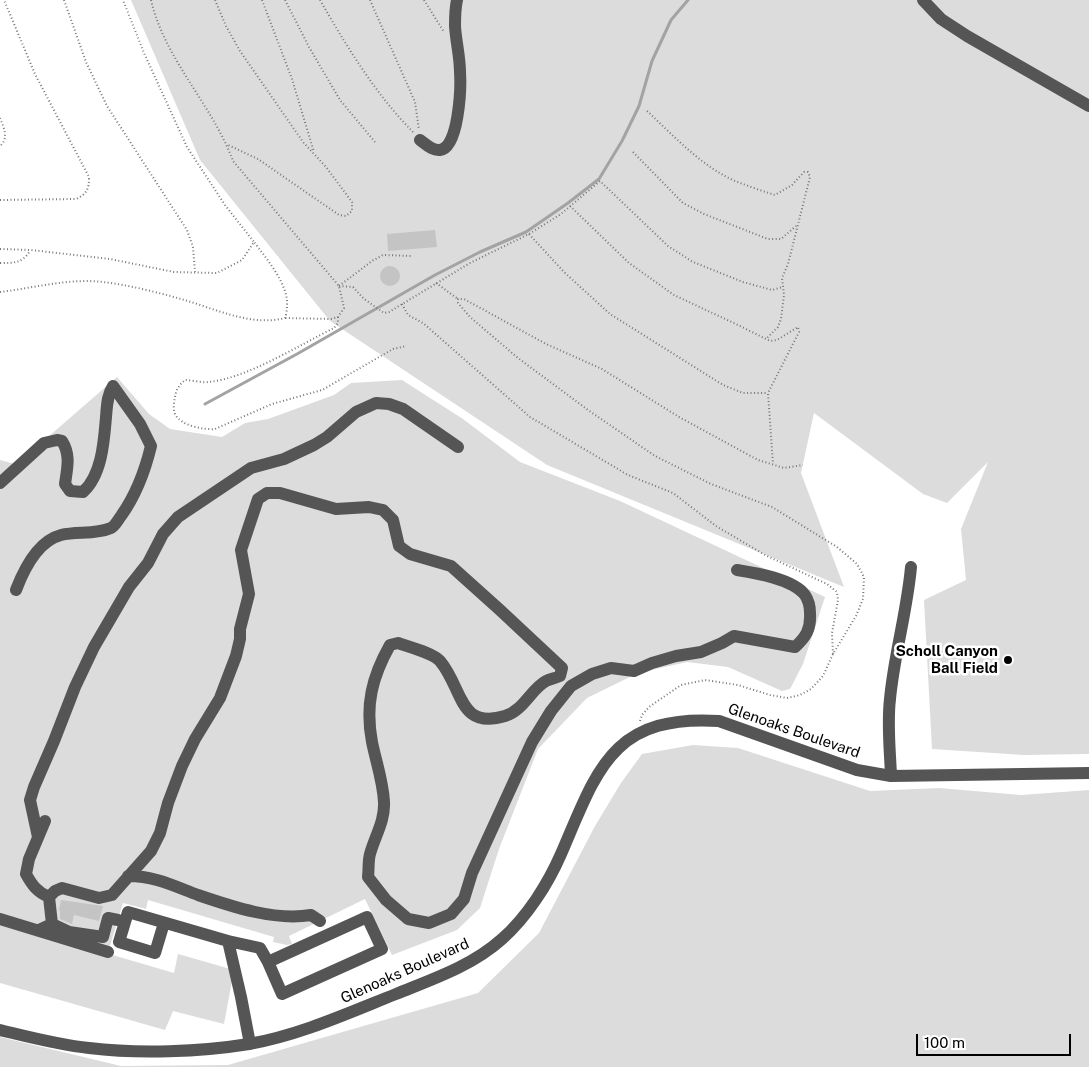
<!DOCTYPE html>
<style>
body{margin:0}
#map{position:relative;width:1089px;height:1067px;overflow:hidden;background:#fff;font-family:"Public Sans",sans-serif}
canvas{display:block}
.scale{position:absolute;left:916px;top:1034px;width:155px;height:22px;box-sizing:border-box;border:2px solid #000;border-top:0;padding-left:6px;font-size:15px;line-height:18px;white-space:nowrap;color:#000;-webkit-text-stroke:4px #fff;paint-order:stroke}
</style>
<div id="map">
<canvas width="1089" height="1067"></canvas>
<div class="scale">100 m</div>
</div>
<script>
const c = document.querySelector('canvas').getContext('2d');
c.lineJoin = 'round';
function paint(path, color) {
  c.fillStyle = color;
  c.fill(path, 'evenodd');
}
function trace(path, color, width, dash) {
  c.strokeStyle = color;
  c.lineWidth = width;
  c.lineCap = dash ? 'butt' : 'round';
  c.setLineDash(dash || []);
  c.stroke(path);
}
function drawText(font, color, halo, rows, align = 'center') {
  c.font = font + ' "Public Sans",sans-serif';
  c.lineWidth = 5;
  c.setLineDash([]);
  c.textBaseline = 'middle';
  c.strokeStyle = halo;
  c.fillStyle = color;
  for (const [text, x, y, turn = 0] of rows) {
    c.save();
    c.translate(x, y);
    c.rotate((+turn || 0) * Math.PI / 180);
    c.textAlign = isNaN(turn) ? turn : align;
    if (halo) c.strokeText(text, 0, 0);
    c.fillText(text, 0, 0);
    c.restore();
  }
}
const green = new Path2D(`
 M131 0H1089V754L1024 755 932 749 924 600 966 580 961 529 988 462 947 503 923 494 814 413 801 473 844 587 547 465 330 321 200 160Z
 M117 377 149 414 170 429 222 437 245 423 268 419 334 395 351 383 402 380 463 419 520 462 620 501 825 597 803 664 790 689 782 691 728 667 687 662 638 673 587 698 538 749 499 849 480 908 457 930 392 955 365 899 289 936 292 944 287 945 273 942 274 937 148 900 146 909 123 903 108 952 0 917V460L19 465 48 437Z
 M693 745 738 748 870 791 939 788 1021 795 1089 790V1067H0V1037L121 1066 228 1065 478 993 539 933 595 826 621 783 642 754Z
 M0 922 174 973 178 954 234 970 224 1024 173 1011 165 1030 0 983Z`);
const stream = new Path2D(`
 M205 404 297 354 435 275 480 252 526 232 568 203 599 179 622 141 639 106 652 61 671 20 688 0`);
const building = new Path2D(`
 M435 230 437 247 388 251 387 234Z
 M380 276a10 10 0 1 1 20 0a10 10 0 1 1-20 0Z
 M61 900 103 906 99 921 74 915 72 924 60 919V911L59 910Z`);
const path = new Path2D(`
 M64 0 86 62 107 106 187 230 193 247 195 272
 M151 0C165 60 212 104 233 161L339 286 344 308 338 317 331 319 285 318
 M215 0 226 26 240 51 303 142 326 167 352 202V211L346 216 339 215 258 159 228 145
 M262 0 292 79 314 152
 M285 0 309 47 340 100 375 142
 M320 0C347 47 376 95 414 133
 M370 0 415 102 419 130
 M424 0 444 32
 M647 111C674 136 701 166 735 181 748 186 762 191 775 195L792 185 804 172H808L810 177 788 264 782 278 784 295 781 319 778 327 766 339
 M0 118C4 128 9 138 0 146
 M633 152 683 203 704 214 768 239H781L796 226
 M0 200 76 199C87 194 89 189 89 177L35 74 4 0
 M570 206 629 263 674 295 740 326 770 341 777 340 798 327 799 332 768 393 773 464
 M529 234 564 272 610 314 723 385 743 393H768
 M0 249 31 250 110 259 174 272 217 273 242 260 254 242 225 205 187 147 144 53 123 0
 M0 263C15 263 22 263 30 251
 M436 283 458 299
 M339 286 353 287 364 299 384 313 389 312 470 263 529 234 561 214 600 181 668 246 693 262 743 282 772 290 783 287
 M339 286 372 261 383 255 411 256
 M0 292C34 288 69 278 103 282 129 285 156 292 181 299 214 308 250 327 285 318 286 315 287 310 287 306 289 285 266 258 254 242
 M402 304 408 315 423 323 530 417 628 475 673 493 716 526 765 555 827 584 837 592 838 600 832 633 833 654
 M338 317V323L334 328C299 345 246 379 208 382 201 383 192 380 185 380 179 385 176 390 175 397 174 402 173 409 175 414 181 426 204 430 215 429L272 404 322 390 393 349 406 346
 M640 721 642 715 649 707 681 685 705 680 738 685 770 695 787 698 800 695 811 689 823 676 833 654 856 616 863 599 864 577 857 564 837 547 772 507 711 484 655 456 588 410 518 358 470 317 458 303V299H464L546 344 602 369 679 417 758 460 784 468 803 465`);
const minor = new Path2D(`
 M923 0 941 19 967 36 1089 106
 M420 140C426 144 432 151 440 150 459 148 461 87 460 72 460 57 456 42 455 26 455 17 455 9 457 0
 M0 483 44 443 57 440 62 441C71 455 67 469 65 484L70 491 83 492C102 475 104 441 106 417 107 406 107 395 113 386L140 424 151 446C145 471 136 495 121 516 118 520 115 526 111 528 95 535 77 531 61 535 38 541 24 569 16 590
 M891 776C890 750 887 724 890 699 894 655 907 612 911 567
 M45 821 29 859 26 874C32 885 37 892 49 897L55 891 62 888 99 898 112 895 151 851 160 833 168 803 182 766 195 739 220 698 236 656 240 639V629L249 594 241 550 258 499 267 493H280L336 509 369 507 383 510 393 520 399 546 410 554 451 566 500 610 562 668 560 676C556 678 550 679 546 681 531 689 524 710 505 716 458 730 463 688 440 661 433 653 409 647 398 643L390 645C372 677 365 705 372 742 376 762 383 781 384 802 385 821 375 836 370 854 368 861 369 869 368 877L386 900 408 919 429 923 451 914 464 899 472 873 532 742 551 711 571 686 592 674 611 668 634 671 652 663 676 656 701 652 722 643 734 636 795 647C806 637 811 629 810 613 810 607 809 601 805 595 793 579 756 573 737 570
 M38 837 30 800 34 787 54 741 75 687 94 647 129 587 148 563 163 534 178 517 251 468 284 459 314 445 327 437 356 412 376 403 389 404 403 409 458 447
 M128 876C155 876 174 886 198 895 233 907 275 921 311 915L320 921
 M49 897 52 924
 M0 919 108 952
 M164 923 155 953 119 942 128 912 228 941 241 997 250 1044
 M39 930 52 924 69 932 103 937 108 918 118 920
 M228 941 260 948 268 962 367 917 382 949 282 994 268 962
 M0 1030C29 1037 59 1045 89 1048 138 1054 200 1052 249 1044 300 1035 348 1013 396 994 433 979 472 966 502 939 527 917 548 884 561 854 597 771 611 714 719 721L857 770 891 776 1089 773`);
const markers = [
 [1008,660,5,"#000"]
];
const poiNames = [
 ["Scholl Canyon",998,651],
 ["Ball Field",998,668]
];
const streetNames = [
 ["Glenoaks Boulevard",794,731,19],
 ["Glenoaks Boulevard",405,971,-24]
];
paint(green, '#dcdcdc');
trace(stream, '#a3a3a3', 3);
paint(building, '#c4c4c4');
trace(path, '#777', 2, [1, 2.5]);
trace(minor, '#555', 12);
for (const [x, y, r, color] of markers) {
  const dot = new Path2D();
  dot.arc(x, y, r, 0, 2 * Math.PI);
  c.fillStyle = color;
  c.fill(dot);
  trace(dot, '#fff', 2);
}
drawText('bold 15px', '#000', '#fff', poiNames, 'right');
drawText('15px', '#000', '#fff', streetNames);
</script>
